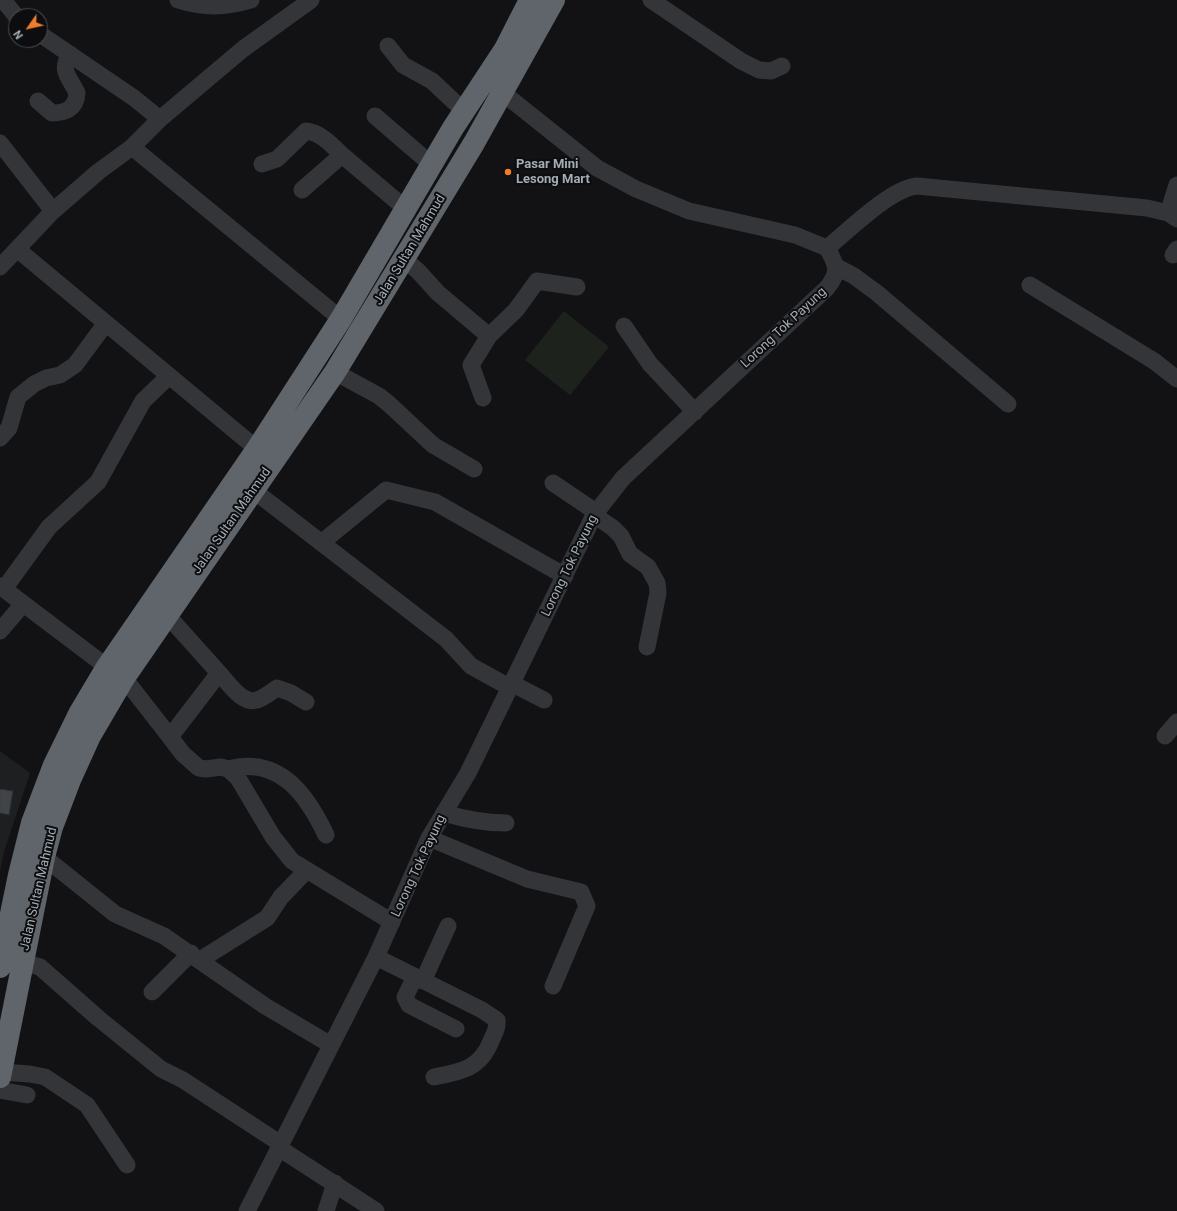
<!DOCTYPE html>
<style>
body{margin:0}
#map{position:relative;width:1177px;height:1211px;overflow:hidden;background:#121214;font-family:Roboto,sans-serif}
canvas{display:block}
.north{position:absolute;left:8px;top:8px;width:40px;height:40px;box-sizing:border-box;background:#0d0d0f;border:1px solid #494d51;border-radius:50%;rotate:236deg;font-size:11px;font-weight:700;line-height:16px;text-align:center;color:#a3adb4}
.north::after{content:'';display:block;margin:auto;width:14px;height:18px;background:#f07d2d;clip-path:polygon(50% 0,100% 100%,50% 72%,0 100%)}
</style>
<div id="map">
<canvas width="1177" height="1211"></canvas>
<div class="north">N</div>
</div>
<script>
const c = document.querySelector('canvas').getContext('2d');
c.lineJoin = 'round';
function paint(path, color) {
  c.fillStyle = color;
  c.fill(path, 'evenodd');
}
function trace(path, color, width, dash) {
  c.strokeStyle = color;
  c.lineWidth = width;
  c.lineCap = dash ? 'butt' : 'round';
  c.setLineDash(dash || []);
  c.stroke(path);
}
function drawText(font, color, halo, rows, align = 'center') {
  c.font = font + ' Roboto,sans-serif';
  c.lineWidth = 4;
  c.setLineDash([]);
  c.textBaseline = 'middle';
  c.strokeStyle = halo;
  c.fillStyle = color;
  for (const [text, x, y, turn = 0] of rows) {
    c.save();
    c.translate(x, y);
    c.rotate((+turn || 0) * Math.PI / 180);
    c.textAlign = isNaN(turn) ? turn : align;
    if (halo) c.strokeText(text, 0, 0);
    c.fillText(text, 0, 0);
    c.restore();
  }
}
const built = new Path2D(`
 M0 751 30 773 4 852 0 872Z`);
const green = new Path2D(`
 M564 311 609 347 570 395 525 360Z`);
const building = new Path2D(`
 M0 789 13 791 9 815 0 813Z`);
const minor = new Path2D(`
 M3 0 16 16
 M178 0C203 8 225 8 251 0
 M651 0 741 61 759 70 771 71 782 66
 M40 34 134 98 160 119
 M388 46 403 65 432 81 464 111
 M38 101 52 113C65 113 76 109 77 93 70 77 59 72 70 54
 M375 116 432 165
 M0 143 53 211
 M132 147 341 319
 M262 164 277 159 306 131C320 132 332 145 342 155
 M302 190 342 155 406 209
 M1168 213 1177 185
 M827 248C848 231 891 188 917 186L1147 208 1168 213 1177 219
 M17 249 257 449
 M1173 255 1177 249
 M405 260 418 271 438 293 489 336 471 365 483 398
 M0 267 53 211 98 172 132 147 160 119 243 49 311 0
 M837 267 854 276 877 293 1008 404
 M1030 285 1154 361 1177 379
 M624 326 650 364 695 412
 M489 336 516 310 537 281 577 287
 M335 372 379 396 389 404 433 445 474 469
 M0 438 9 428 18 397 34 384 46 378 60 375 75 365 106 323
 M553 483 596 512
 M253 490 446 639 471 666 509 687
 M594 515 613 528 621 536 630 554 648 567 657 583 658 593 647 647
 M321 543 386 490 435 502 565 576
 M0 586 107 667
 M4 589 49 527 98 482 143 401 169 376
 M167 615 219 673 170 737 183 754 199 768 206 769 221 767 228 769 238 778 273 837 292 861 392 922
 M0 631 23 604
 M219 673C228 682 242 705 257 700 264 698 271 692 277 688L291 693 306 702
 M124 678 170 737
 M511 683 544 700
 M1165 736 1177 722
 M228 769C279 756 306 793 326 835
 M444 813C464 819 485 823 506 823
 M429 838 527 879 581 892 587 906 553 986
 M44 857 115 914 164 936 265 1006 331 1045
 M376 957 482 1010 497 1020C498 1028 494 1034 491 1041 480 1069 461 1072 434 1077
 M200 960 267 918 281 897 306 871
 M23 962 40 967 98 1018 161 1069 183 1080 281 1144
 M415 977 405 997 409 1005 456 1029
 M423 981 448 926
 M152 992 191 953
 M1 1072 30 1074 45 1077 87 1105 127 1165
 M0 1090 27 1095
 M279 1148 376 1211
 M247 1211 376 957 429 838 468 773 594 515 623 478 827 288C840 272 837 265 827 248L795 235 689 211 636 189 597 168 503 93
 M326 1211 335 1183`);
const highway = new Path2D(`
 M0 967 19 875 32 823 54 765 79 714 107 667 257 449 341 319 453 128 505 49 530 0
 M0 1077 44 857 52 827 70 780 90 736 124 678 335 372 474 143 554 0`);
const markers = [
 [508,172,4,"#f07d2d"]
];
const poiNames = [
 ["Pasar Mini",516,165],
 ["Lesong Mart",516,180]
];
const streetNames = [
 ["Jalan Sultan Mahmud",410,250,-59],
 ["Lorong Tok Payung",784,328,-43],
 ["Jalan Sultan Mahmud",232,521,-55],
 ["Lorong Tok Payung",570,566,-64],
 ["Lorong Tok Payung",419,866,-65],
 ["Jalan Sultan Mahmud",39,889,-77]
];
paint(built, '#1e1f21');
paint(green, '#1d231c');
paint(building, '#414447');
trace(building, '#2c2d30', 1);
trace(minor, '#333539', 17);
trace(highway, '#5f656a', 22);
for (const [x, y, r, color] of markers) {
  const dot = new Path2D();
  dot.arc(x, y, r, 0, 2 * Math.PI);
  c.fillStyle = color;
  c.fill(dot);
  trace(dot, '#0d0d0f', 1.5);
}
drawText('bold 13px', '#a3adb4', '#0d0d0f', poiNames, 'left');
drawText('13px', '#a3adb4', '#0d0d0f', streetNames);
</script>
